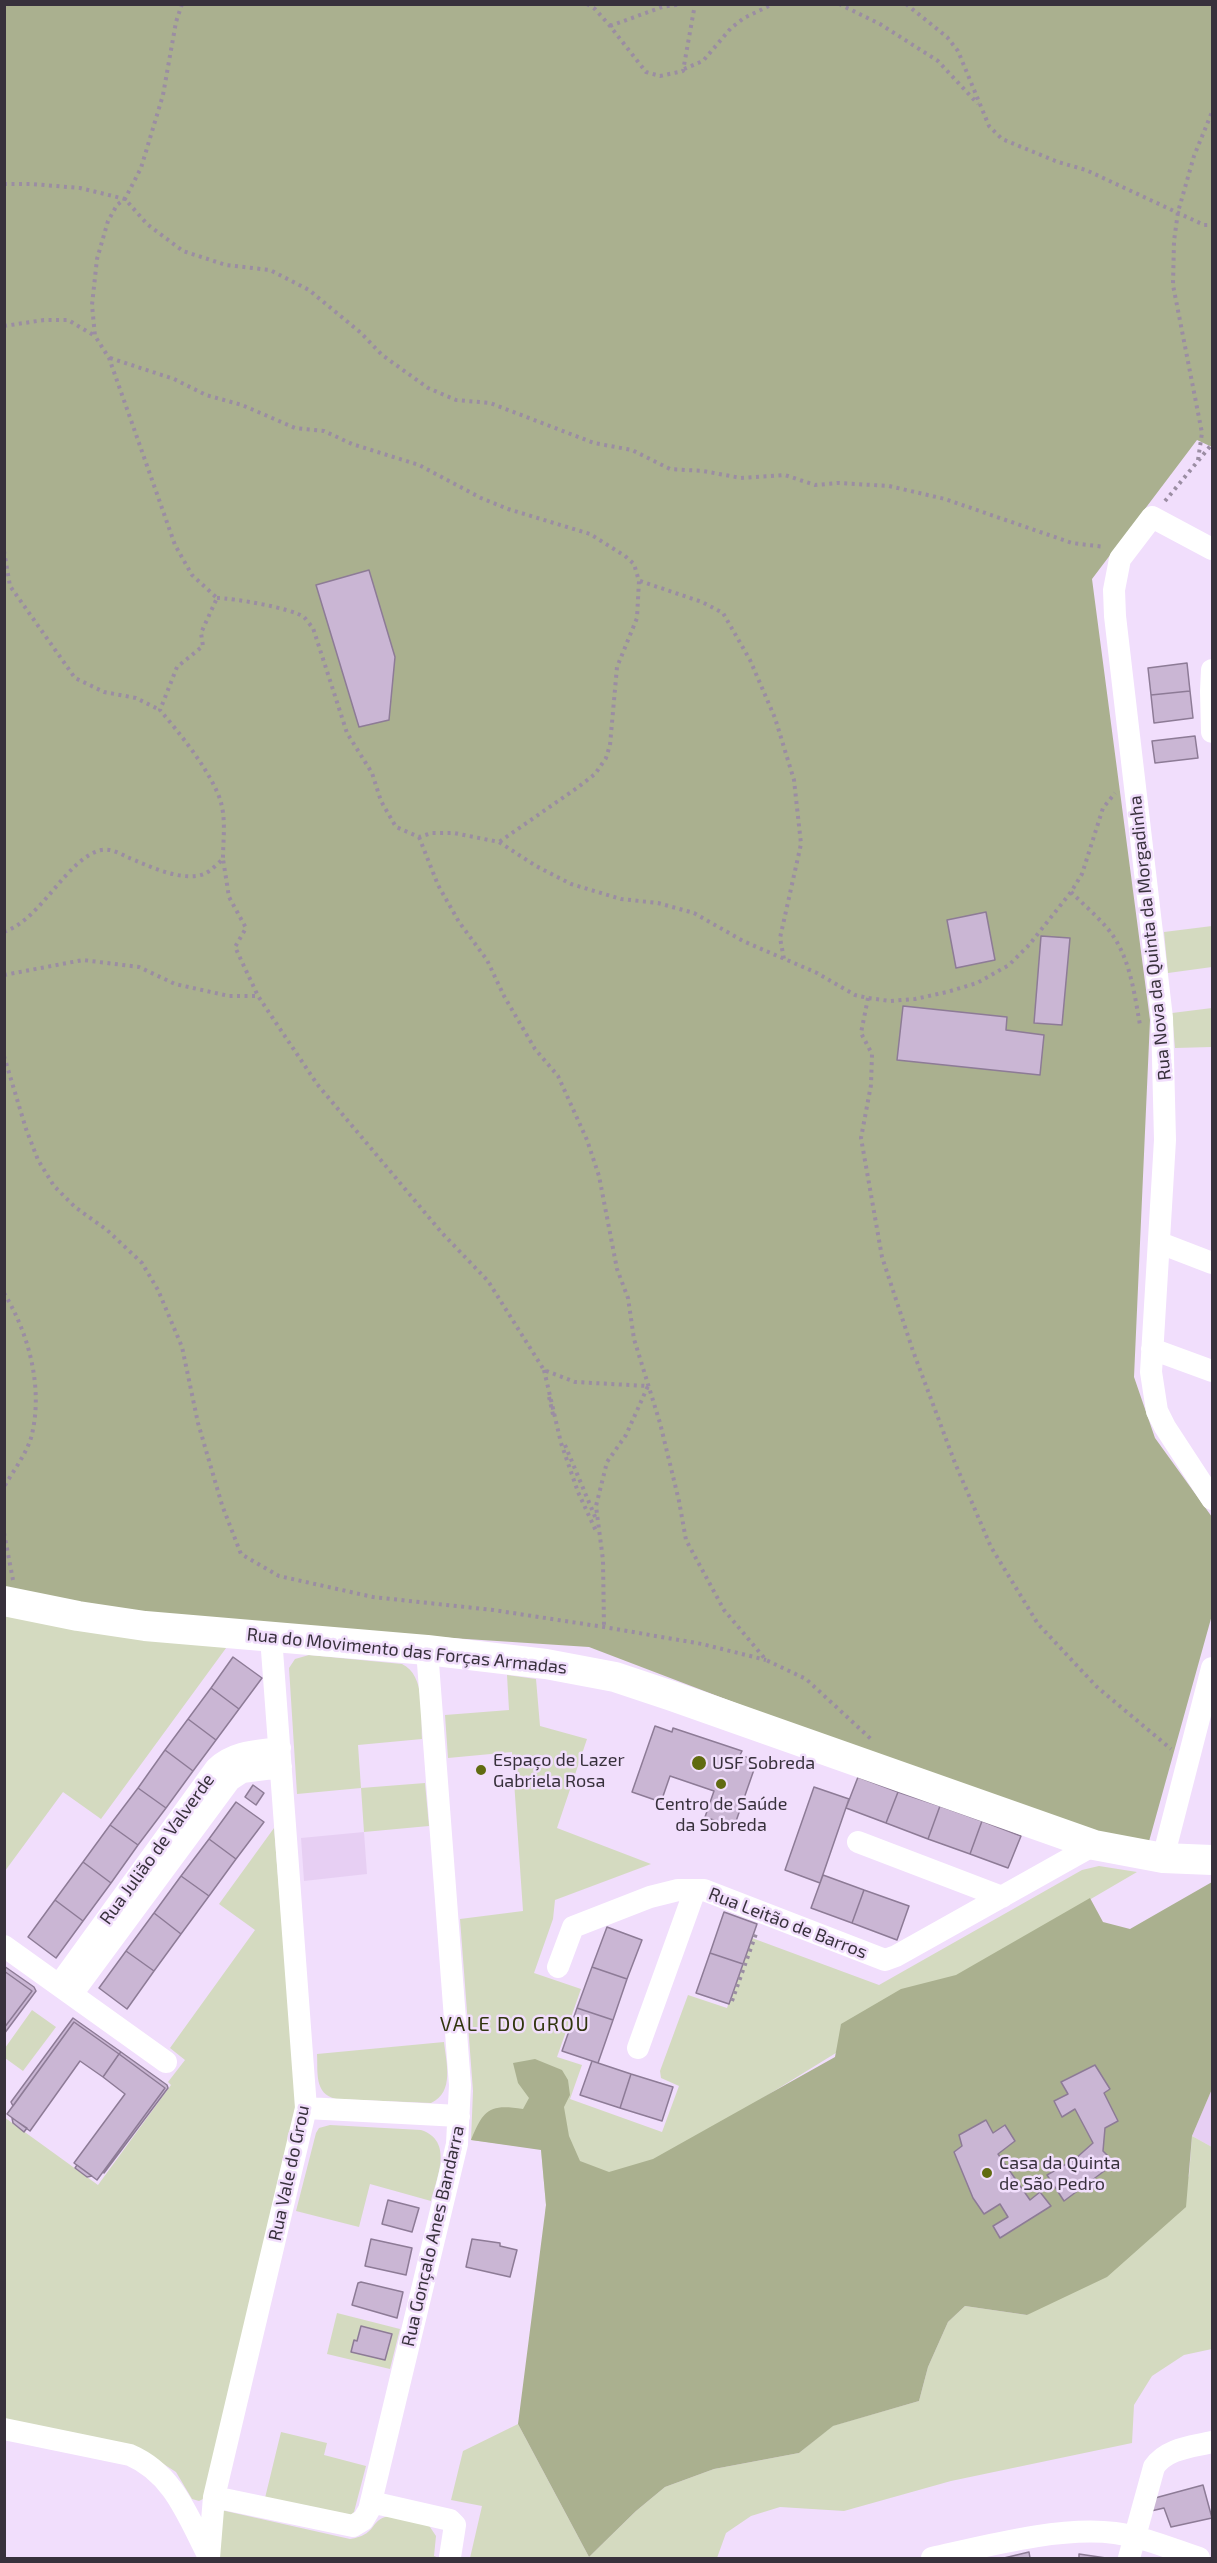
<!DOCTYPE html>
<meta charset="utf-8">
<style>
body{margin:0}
#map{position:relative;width:1217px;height:2563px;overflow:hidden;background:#f1defc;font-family:"Exo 2",sans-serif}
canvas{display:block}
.frame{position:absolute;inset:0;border:6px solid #38313c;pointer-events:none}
</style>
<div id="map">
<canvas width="1217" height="2563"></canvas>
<div class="frame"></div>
</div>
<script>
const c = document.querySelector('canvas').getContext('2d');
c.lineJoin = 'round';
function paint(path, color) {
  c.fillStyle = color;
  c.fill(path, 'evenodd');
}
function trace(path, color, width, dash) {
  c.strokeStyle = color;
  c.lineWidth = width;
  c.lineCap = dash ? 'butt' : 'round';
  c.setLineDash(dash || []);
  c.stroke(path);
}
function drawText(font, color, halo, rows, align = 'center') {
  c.font = font + ' "Exo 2",sans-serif';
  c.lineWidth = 5;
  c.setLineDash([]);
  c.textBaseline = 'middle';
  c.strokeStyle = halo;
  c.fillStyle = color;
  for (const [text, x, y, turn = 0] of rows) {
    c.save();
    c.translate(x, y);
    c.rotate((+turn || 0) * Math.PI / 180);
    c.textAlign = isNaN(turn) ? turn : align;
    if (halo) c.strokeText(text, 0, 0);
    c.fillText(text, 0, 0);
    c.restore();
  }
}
const built = new Path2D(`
 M364 1832 367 1874 304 1881 301 1838Z
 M1212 2089V2147L1192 2136Z`);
const green = new Path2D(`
 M1212 926V967L1168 973 1164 932Z
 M1212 1008V1047L1175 1048 1172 1013Z
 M5 1611 229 1644 101 1819 63 1792 5 1871Z
 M309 1655 402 1664C426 1675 421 1716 422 1739L358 1745 361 1788 425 1783 429 1826 364 1832 361 1788 297 1794 289 1668 295 1659Z
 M507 1675 536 1679 540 1726 587 1739 557 1828 651 1864 555 1900 553 1919 534 1973 581 1989 557 2057 582 2065 570 2099 662 2132 679 2086 661 2078 660 2071 688 1995 727 2008 752 1938 879 1985 1082 1870 1099 1866 1137 1872 995 1955 719 2125 545 2217 546 2205 541 2149 471 2140 473 2091 460 1919 523 1911 512 1752 448 1758 445 1715 509 1710Z
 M274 1828 296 2095 295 2109 205 2498 199 2501 192 2499 176 2472 154 2458 5 2426 4 2117 98 2185 171 2085 168 2082 185 2060 170 2048 255 1930 219 1904Z
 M32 2010 56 2027 23 2071 5 2058V2048Z
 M444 2042C446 2062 455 2092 431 2103L336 2099C314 2094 318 2072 317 2054Z
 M330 2125 421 2130C454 2141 437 2177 431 2201L370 2184 359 2227 296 2211 316 2133 319 2128Z
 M1192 2136 1212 2147V2349L1184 2355 1152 2376 1134 2405 1132 2443 951 2481 844 2511 780 2507 751 2516 726 2533 717 2558H470L482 2506 451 2500 463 2451 518 2424 589 2557 636 2511 665 2487 714 2469 799 2453 832 2426 919 2401 928 2367 948 2322 965 2306 1027 2315 1189 2176Z
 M337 2313 400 2329 390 2369 327 2354Z
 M281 2432 327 2443 324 2455 366 2466 354 2512 351 2515 265 2498Z
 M221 2510 350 2539C376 2535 370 2522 385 2517 396 2514 416 2522 428 2524L436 2536 434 2556 439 2558H217Z`);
const forest = new Path2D(`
 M5 5H1212V447L1197 440 1092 579 1150 1020 1134 1377 1155 1438 1212 1517V1615L1148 1845 1079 1834 589 1647 160 1619 5 1587Z
 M1212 1882V2089L1192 2136 1186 2207 1107 2277 1027 2315 965 2306 948 2322 928 2367 919 2401 833 2426 799 2453 714 2469 665 2487 636 2511 589 2557 518 2424 546 2205 541 2150 471 2140C484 2109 489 2104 523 2109L529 2098 518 2083 513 2063 535 2059 562 2070 568 2080 570 2095 564 2107 569 2136 580 2161 609 2172 653 2159 835 2057 841 2024 901 1989 956 1975 1090 1898 1103 1922 1130 1929Z`);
const building = new Path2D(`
 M369 570 395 657 389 720 359 727 316 585Z
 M1187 663 1190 691 1151 695 1148 668Z
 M1190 691 1193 718 1154 723 1151 695Z
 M1195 736 1198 758 1155 763 1152 741Z
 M986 912 995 960 956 968 947 920Z
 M1041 936 1070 938 1062 1025 1034 1023Z
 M903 1006 1007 1017 1006 1030 1044 1035 1040 1075 897 1060Z
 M233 1657 262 1678 239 1709 211 1688Z
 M211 1688 239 1709 216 1740 188 1719Z
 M188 1719 216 1740 193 1771 165 1750Z
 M655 1726 672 1732 673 1728 742 1751 740 1755 757 1761 734 1827 705 1817 714 1791 670 1776 661 1802 632 1792Z
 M165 1750 193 1771 166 1808 138 1788Z
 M858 1777 898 1792 886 1823 846 1808Z
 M253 1785 264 1793 256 1805 245 1797Z
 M814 1787 849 1799 820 1883 785 1870Z
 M138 1788 166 1808 138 1845 110 1825Z
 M898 1792 940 1806 928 1839 886 1823Z
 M236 1802 264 1822 236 1859 209 1839Z
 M940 1806 982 1821 970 1854 928 1839Z
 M982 1821 1021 1836 1008 1868 970 1854Z
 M110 1825 138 1845 111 1883 83 1862Z
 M209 1839 236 1859 209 1896 181 1876Z
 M83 1862 111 1883 83 1921 55 1900Z
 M823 1875 864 1890 852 1923 811 1908Z
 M181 1876 209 1896 181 1934 154 1913Z
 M864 1890 909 1906 897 1940 852 1923Z
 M55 1900 83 1921 56 1958 28 1937Z
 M724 1912 757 1924 743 1964 710 1953Z
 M154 1913 181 1934 154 1971 126 1951Z
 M607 1927 642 1940 627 1979 592 1967Z
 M126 1951 154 1971 127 2009 99 1988Z
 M710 1953 743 1964 729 2004 696 1993Z
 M4 1966 34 1987 36 1991 4 2034V2028L32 1991 4 1971Z
 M592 1967 627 1979 613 2020 577 2008Z
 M4 1971 32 1991 4 2028Z
 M577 2008 613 2020 598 2063 562 2051Z
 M73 2018 121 2052 119 2054 74 2022 13 2106 11 2102Z
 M74 2022 119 2054 103 2077 80 2061 30 2131 7 2114Z
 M121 2052 167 2085 168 2088 104 2173 103 2172 165 2088 119 2054Z
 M119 2054 165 2088 97 2180 74 2163 125 2094 103 2077Z
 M592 2061 631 2074 620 2108 580 2095Z
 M1095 2065 1110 2089 1104 2093 1118 2121 1105 2128 1103 2151 1115 2163 1064 2201 1047 2175 1075 2159 1093 2143 1075 2109 1062 2117 1054 2101 1068 2094 1061 2082Z
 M631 2074 673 2087 662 2121 620 2108Z
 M12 2118 27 2128 24 2132 13 2123Z
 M986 2120 993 2133 1005 2125 1015 2141 998 2154 1030 2200 1040 2192 1051 2206 1000 2238 993 2226 1008 2217 1000 2204 984 2214 973 2198 954 2152 962 2146 959 2135Z
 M77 2165 92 2176 87 2177 75 2168Z
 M388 2200 419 2208 412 2232 382 2224Z
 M371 2239 412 2248 406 2275 365 2266Z
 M472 2239 500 2243V2246L517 2250 510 2277 466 2267Z
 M361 2282 403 2292 397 2318 352 2305 358 2283Z
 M361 2326 392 2334 385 2360 351 2352 354 2340 357 2341Z
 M1203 2485 1212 2518 1171 2527 1164 2508 1151 2511 1155 2498Z
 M1029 2552 1030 2558H1004Z
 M1079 2554 1106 2558H1079Z`);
const path = new Path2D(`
 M182 4 176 22 163 95 141 168 125 199 117 205 108 221 97 259 92 305 95 336 109 358 175 545 192 575 217 598 201 633 203 646 177 667 160 710C180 734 205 764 218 794 227 815 223 837 223 859
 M587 4 595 9 610 26 646 72 660 76 683 71 695 4
 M839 4 880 24 938 61 978 104
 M906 4 947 37 958 51 989 126 1002 139 1058 162 1086 170 1204 225H1212
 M610 26 662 7 682 4
 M684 69 703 61 731 28 744 18 773 4
 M4 184H31L80 188 125 199 147 224 183 251 226 265 270 270 309 290 361 333 382 355 428 388 456 400 490 403 594 443 632 450 670 469 703 471 741 478 785 475 815 485 838 483 889 486 945 499 1072 543 1105 547
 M4 326 44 320H68L95 336
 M110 358 174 379 206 395 242 405 295 428 324 431 352 444 419 465 481 498 508 509 590 534 625 556 634 564 639 581 637 618 617 667 610 745 606 758 595 774 577 788 499 842
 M1198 460 1202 433 1173 285 1174 241 1178 212 1194 156 1212 112
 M1165 501 1212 444
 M4 551 10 586 75 678 104 692 136 698 160 710
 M640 581 702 602 723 613 750 660 775 718 794 780 801 844 780 938 784 959
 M217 598C233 598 291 608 304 617 307 620 310 625 313 628L347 733 372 773 381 801 396 827 419 837 432 833H454L499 842 536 866 571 884 621 899 658 903 694 913 743 941 817 973 855 995 868 998 890 1001 915 999 947 992 977 983 1009 965 1029 945 1071 892 1082 874 1103 808 1115 793
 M419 837 438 885 459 922 487 960 504 996 535 1049 558 1076 587 1140 599 1176 617 1269 628 1298 634 1339 660 1423 679 1501 686 1540 724 1610 766 1660 806 1679 872 1740
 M1071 892C1083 904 1097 916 1108 929 1130 956 1134 992 1140 1025
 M4 932C43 918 66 859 101 850 110 848 119 853 127 857 147 865 184 884 206 873 212 870 218 863 223 859L229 897 246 928 235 947 258 996 317 1084 442 1233 488 1281 544 1370 575 1382 648 1386 626 1435 607 1462 596 1506 603 1560 604 1627
 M4 975 83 960 139 967 175 984 229 996H258
 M868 998 861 1033 872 1054 871 1085 861 1138 882 1257 913 1351 955 1463 991 1547 1038 1624 1097 1687 1171 1749
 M4 1056 26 1129 38 1160 54 1186 75 1207 107 1230 142 1263 158 1290 182 1347 198 1423 222 1505 241 1554 279 1576 373 1597 493 1610 604 1627 702 1644 766 1660
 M4 1293C29 1334 43 1387 32 1434 28 1452 13 1471 4 1487
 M544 1370 561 1443 578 1492 596 1531
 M549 1397 554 1419
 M565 1445 596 1519
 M4 1533 13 1580
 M732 2001 757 1931`);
const minor = new Path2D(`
 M1212 549 1152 517 1120 559 1114 590 1115 616 1162 1018 1165 1140 1151 1372 1157 1411 1165 1427 1212 1499
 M1212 670 1211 691 1212 732
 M1160 1243 1212 1263
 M1152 1349 1212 1371
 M858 1842 1002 1897
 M1163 1858 1212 1668
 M4 1946 166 2062
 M558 1967 573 1927 650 1897 678 1890H704L885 1960 896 1956 1094 1845
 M59 1985 216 1768C233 1751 257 1751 280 1748
 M72 1994 230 1780 242 1772 281 1767
 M638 2048 695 1890
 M306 2108 459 2116
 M4 2429 130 2455C174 2474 188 2517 209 2557
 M214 2497 353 2526 363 2520 369 2510 457 2144 460 2085 427 1650
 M371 2502 450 2520 455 2525 450 2557
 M209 2558 214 2497 306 2108 271 1637
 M932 2558C986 2546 1060 2526 1115 2533 1144 2537 1172 2549 1199 2558
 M1129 2558 1154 2467C1167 2448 1192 2447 1212 2442`);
const major = new Path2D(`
 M4 1601 78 1616 145 1626 427 1650 546 1664 615 1677 672 1696 1094 1845 1163 1858 1212 1860`);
const markers = [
 [699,1763,8,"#616b11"],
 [481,1770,6,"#616b11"],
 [721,1784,6,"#616b11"],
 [987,2173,6,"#616b11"]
];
const streetNames = [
 ["Rua Nova da Quinta da Morgadinha",1150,938,-96],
 ["Rua do Movimento das Forças Armadas",407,1651,6],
 ["Rua Julião de Valverde",157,1849,-54],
 ["Rua Leitão de Barros",788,1923,21],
 ["Rua Vale do Grou",289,2173,-78],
 ["Rua Gonçalo Anes Bandarra",433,2236,-77]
];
const poiNames = [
 ["Espaço de Lazer",493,1760],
 ["Gabriela Rosa",493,1781],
 ["USF Sobreda",712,1763],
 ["Centro de Saúde",721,1804,"center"],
 ["da Sobreda",721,1825,"center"],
 ["Casa da Quinta",999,2163],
 ["de São Pedro",999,2184]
];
const neighbourhoodNames = [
 ["VALE DO GROU",515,2024]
];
paint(built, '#e7cff3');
paint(green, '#d4dac0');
paint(forest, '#aab08f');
paint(building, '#cab6d4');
trace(building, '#8d7b96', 1.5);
trace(path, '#9b8da3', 4, [3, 4.5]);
trace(minor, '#fff', 22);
trace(major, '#fff', 30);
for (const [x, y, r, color] of markers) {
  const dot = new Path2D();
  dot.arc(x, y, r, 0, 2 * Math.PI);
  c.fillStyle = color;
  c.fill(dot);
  trace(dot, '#f1defc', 2);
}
drawText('18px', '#38313c', '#f1defc', streetNames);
drawText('18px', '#38313c', '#f1defc', poiNames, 'left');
c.letterSpacing = '1.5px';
drawText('20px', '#30350d', '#f1defc', neighbourhoodNames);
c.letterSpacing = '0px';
</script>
